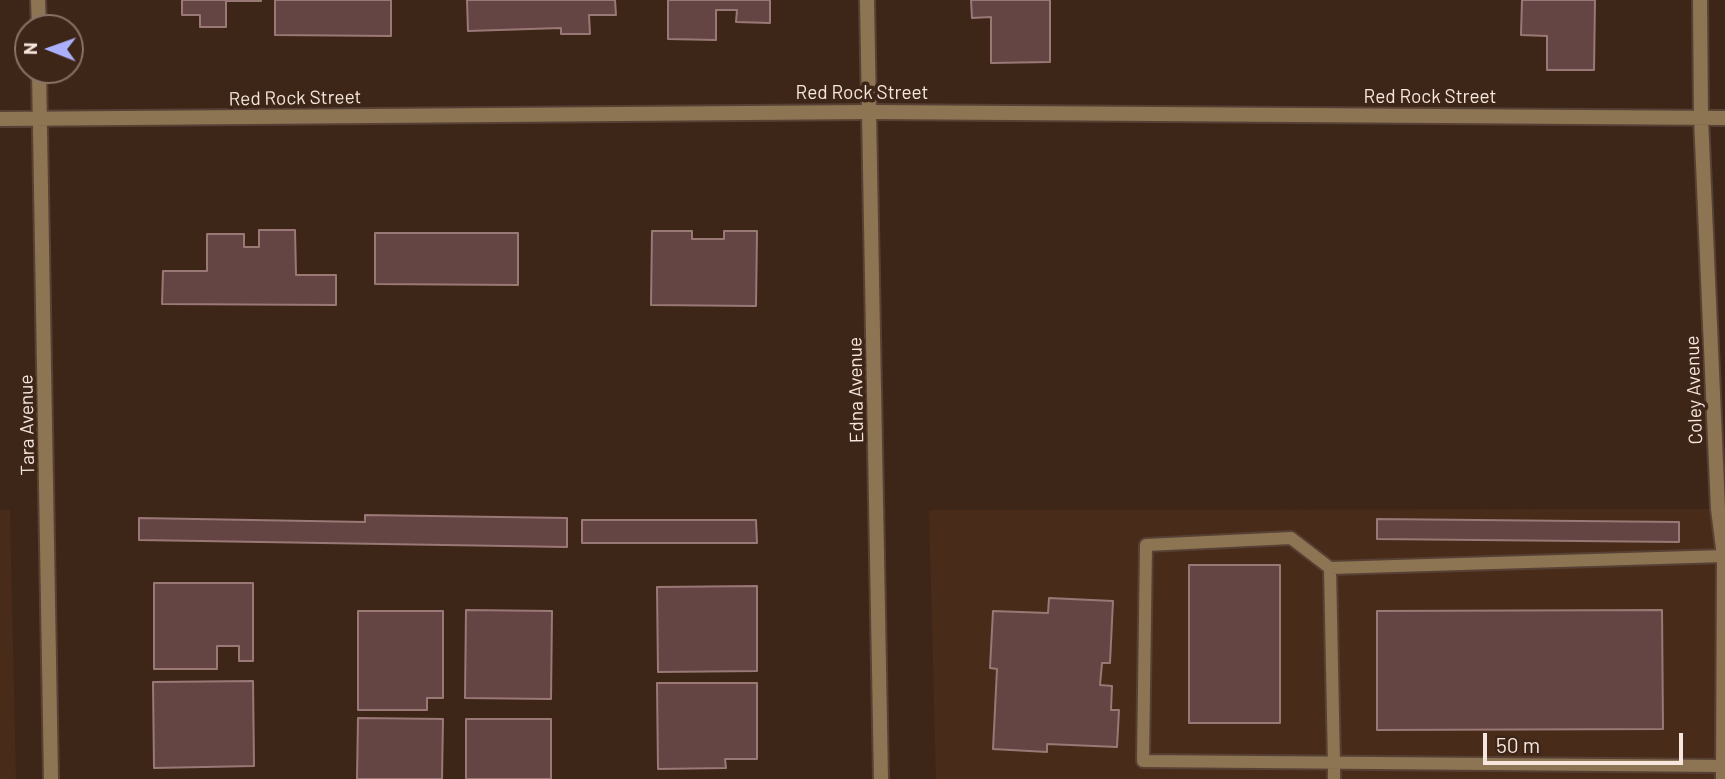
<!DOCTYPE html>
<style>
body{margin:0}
#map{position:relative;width:1725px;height:779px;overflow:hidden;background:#3d2618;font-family:Barlow,sans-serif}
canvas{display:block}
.north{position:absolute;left:14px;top:14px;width:70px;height:70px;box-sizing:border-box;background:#3d2618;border:2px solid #877367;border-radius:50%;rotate:271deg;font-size:19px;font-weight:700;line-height:28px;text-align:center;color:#f6e6dd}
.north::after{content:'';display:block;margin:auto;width:24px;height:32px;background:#acaffb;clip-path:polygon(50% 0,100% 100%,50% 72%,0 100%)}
.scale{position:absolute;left:1483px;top:733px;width:200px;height:32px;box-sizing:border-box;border:4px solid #f6e6dd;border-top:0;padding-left:9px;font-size:21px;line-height:24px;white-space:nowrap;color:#f6e6dd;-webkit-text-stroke:5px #3d2618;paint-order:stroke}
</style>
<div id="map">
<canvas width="1725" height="779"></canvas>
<div class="north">N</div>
<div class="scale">50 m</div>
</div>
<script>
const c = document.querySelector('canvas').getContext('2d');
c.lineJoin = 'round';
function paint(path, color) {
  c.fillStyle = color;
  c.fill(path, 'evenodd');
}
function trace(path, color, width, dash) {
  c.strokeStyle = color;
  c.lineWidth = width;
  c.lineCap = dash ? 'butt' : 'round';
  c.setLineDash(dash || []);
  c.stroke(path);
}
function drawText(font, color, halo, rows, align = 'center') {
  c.font = font + ' Barlow,sans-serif';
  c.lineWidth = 7;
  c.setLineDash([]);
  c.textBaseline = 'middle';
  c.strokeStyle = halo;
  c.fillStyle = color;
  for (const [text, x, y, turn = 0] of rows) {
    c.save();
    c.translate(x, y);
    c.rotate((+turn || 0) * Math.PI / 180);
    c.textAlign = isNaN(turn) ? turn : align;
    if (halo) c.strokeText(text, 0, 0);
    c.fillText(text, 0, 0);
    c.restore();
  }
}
const built = new Path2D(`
 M1725 509V779H936L929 510Z
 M0 510H10L16 779H0Z`);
const building = new Path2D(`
 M182 0H261V1H226V27H200V15H182Z
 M275 0H391V36L275 35Z
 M467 0H615L616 15H589L590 34H561V28L468 31Z
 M668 0H770V23L736 22 737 10H716V40L668 39Z
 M971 0H1050V62L991 63V17L972 18Z
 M1522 0H1595L1594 70H1547V36L1521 35Z
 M259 230H295L296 275H336V305L162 304 163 271H207V234H244V247H259Z
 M652 231H692V239H724V231H757L756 306 651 305Z
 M375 233H518V285L375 284Z
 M365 515 567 518V547L139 540V518L365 522Z
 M1377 519 1679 522V542L1377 539Z
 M582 520H756L757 543H582Z
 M1189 565H1280V723H1189Z
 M154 583H253V661H239V646H217V669H154Z
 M757 586V671L658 672 657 587Z
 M1049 598 1113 601 1110 663H1102L1100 685 1112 686 1111 710H1119L1117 747 1047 744V752L993 749 997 669 990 668 993 611 1048 613Z
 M466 610 552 611 551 699 465 698Z
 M1662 610 1663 729 1377 730V611Z
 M358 611H443V698H427V710H358Z
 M253 681 254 766 154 768 153 682Z
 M657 683H757V759H725L726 768 658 769Z
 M358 718 443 719 442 779H357Z
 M466 719H551V779H466Z`);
const service = new Path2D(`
 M1330 568 1724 556
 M1334 779V764L1330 568 1291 538 1146 545 1143 761 1723 766`);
const minor = new Path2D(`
 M38 0 39 28
 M1700 0 1701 118 1718 509 1724 556 1723 779
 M39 70 51 779
 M0 119 870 112 1725 118`);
const tertiary = new Path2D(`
 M867 0 881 779`);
const streetNames = [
 ["Red Rock Street",862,93],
 ["Red Rock Street",1430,97],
 ["Red Rock Street",295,98,-1],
 ["Edna Avenue",856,390,-91],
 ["Coley Avenue",1694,390,-92],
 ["Tara Avenue",27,425,-91]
];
paint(built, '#492b1a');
paint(building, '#644543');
trace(building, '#9a7876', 2);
trace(service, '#574134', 16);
trace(minor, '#574134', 18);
trace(tertiary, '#574134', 18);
trace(service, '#8d7554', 12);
trace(minor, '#8d7554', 14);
trace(tertiary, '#8d7554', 14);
drawText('19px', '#f6e6dd', '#3d2618', streetNames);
</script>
